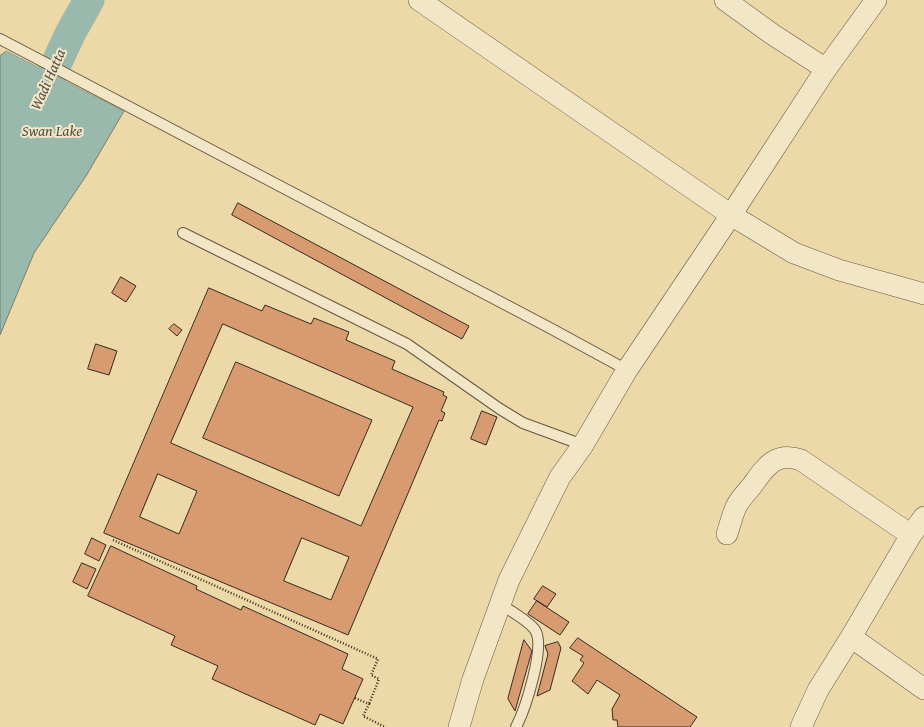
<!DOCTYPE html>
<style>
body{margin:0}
canvas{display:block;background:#edd9a7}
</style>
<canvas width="924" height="727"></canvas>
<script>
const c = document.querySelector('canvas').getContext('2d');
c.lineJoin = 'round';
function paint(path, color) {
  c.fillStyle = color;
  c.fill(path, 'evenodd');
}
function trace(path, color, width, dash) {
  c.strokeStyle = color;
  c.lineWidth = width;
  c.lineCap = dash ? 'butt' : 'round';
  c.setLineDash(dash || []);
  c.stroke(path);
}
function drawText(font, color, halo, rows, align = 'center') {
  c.font = font + ' "Gentium Book Plus",serif';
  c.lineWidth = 4;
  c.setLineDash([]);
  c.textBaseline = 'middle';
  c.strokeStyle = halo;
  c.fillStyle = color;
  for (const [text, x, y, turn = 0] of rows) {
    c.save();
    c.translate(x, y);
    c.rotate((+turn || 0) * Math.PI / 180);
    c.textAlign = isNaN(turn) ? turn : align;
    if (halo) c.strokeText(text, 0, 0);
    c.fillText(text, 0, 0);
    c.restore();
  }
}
const water = new Path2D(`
 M7 51 124 111 86 176 34 253 0 335V56Z`);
const pier = new Path2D(`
 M7 49 126 110V112L5 50Z`);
const river = new Path2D(`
 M34 112 70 34 89 0`);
const building = new Path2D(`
 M238 203 469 326 462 339 232 215Z
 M121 277 136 286 126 302 112 293Z
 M209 288 262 311 265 305 311 324 314 318 349 332 346 340 395 361 392 369 444 392 443 395 447 397 441 411 445 413 442 421 439 420 348 635 104 533ZM223 324 413 407 361 526 171 443ZM158 474 197 491 179 534 140 517ZM302 538 349 557 331 600 284 581Z
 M174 324 182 330 177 336 169 329Z
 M96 344 117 351 109 375 88 369Z
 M236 362 372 420 339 496 203 438Z
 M482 411 497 417 486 445 471 439Z
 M92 538 106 545 99 561 85 554Z
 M111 546 197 586 196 589 241 610 243 606 348 654 342 669 363 679 343 724 320 714 315 725 212 679 218 666 171 645 175 636 88 596Z
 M82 563 96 569 87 589 73 582Z
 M543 586 556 594 547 607 534 599Z
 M537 601 569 622 560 635 528 614Z
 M578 638 697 717 690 727H618L617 720H613L612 709 620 695 597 680 588 694 572 681 584 663 580 660 583 656 570 648Z
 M524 640 532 651 515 711 508 699Z
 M558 642 561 648 550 690 537 696 548 654 545 646Z`);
const path = new Path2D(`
 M113 540 378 659 371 675 379 679 369 704
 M355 698 369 704 363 716 385 727`);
const lane = new Path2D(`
 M0 39 550 328 627 370
 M183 233 407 344 500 409 523 423 583 445
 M500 604C509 610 529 621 535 630 546 646 525 710 516 727`);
const street = new Path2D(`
 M419 0 731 215 794 253 839 270 924 294
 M725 0 772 34 826 69
 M727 534C730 525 732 516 736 507 739 500 746 493 751 487 765 468 774 451 801 460L911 535
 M851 637 924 689
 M459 727 473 679 509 580 560 477 583 445 627 370 731 215 826 69 876 0
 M801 727 818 690 851 637 911 535 924 517`);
const waterNames = [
 ["Wadi Hatta",49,80,-66],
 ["Swan Lake",52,132]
];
paint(water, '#9ab9ad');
trace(water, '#728076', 1);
paint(pier, '#edd9a7');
trace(river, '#9ab9ad', 31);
paint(building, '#d89a6f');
trace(building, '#372a24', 1);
trace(lane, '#645645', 12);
trace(street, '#645645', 22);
trace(path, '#372a24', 2.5, [1, 2]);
trace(lane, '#f3e6c6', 10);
trace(street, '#f3e6c6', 21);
drawText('italic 15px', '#504e46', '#f3e6c6', waterNames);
</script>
